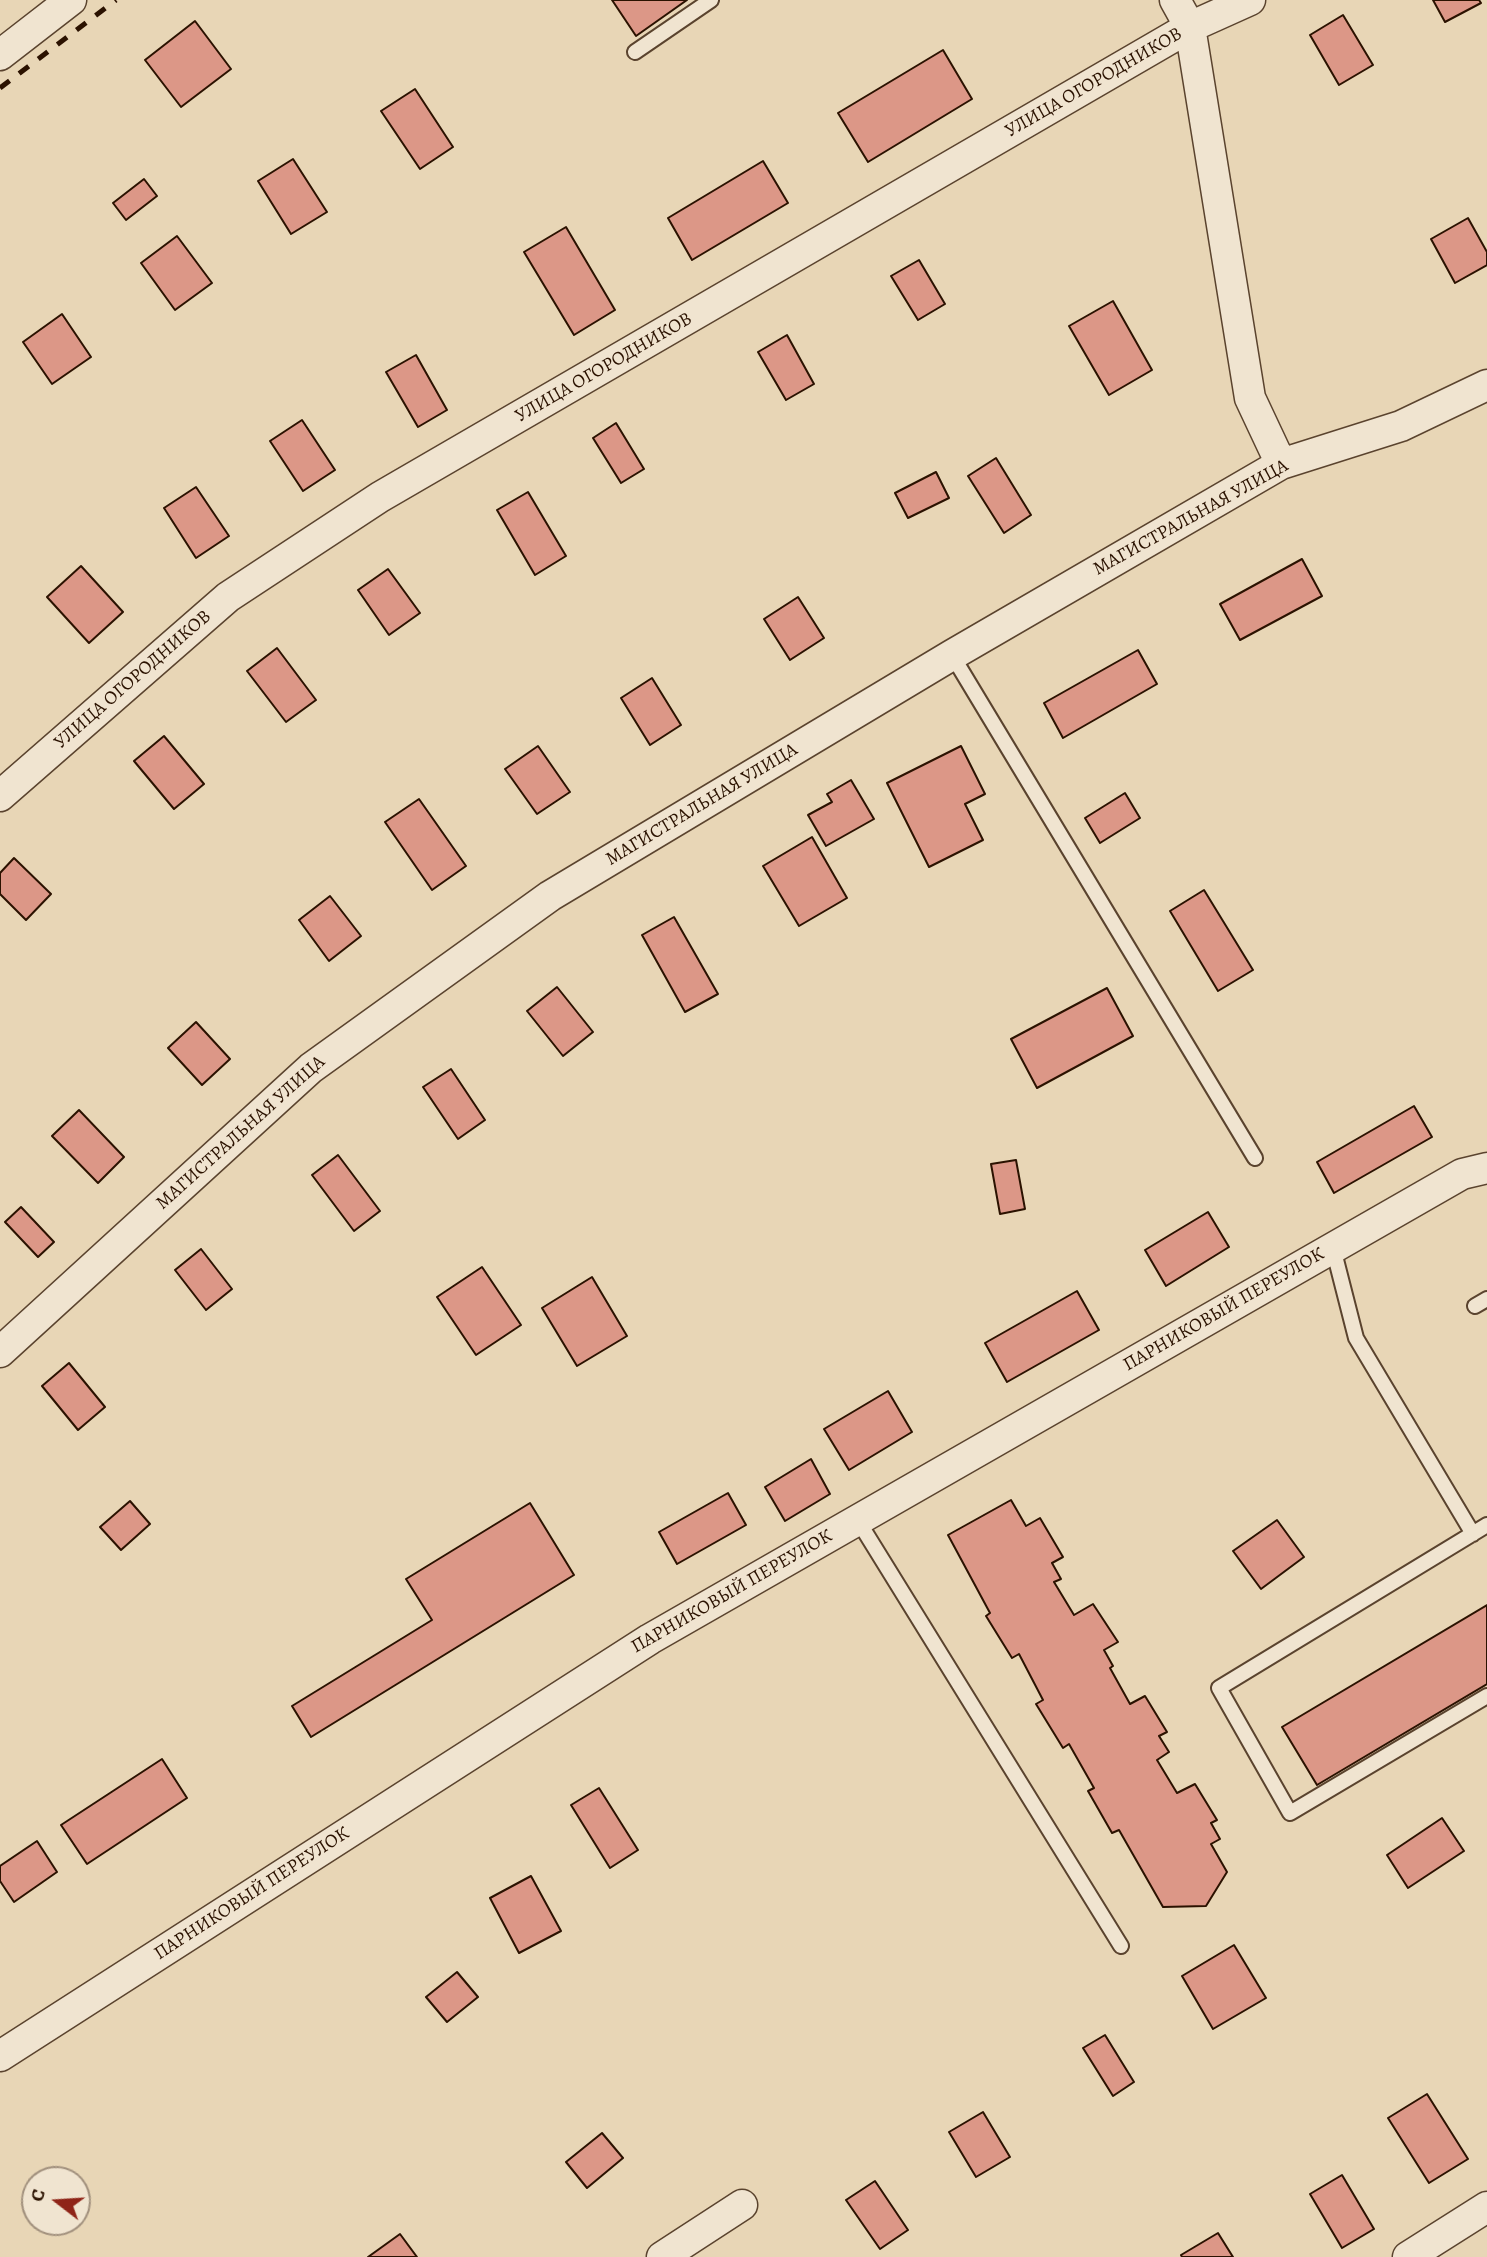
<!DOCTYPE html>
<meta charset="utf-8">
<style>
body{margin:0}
#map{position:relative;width:1487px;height:2257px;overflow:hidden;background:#e8d6b6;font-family:Alegreya,serif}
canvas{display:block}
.north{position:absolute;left:21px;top:2166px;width:70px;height:70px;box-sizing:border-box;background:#f0e4d0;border:2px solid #a1907d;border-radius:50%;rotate:287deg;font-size:19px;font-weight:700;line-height:28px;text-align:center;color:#2b1200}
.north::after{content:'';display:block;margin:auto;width:24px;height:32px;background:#8f2418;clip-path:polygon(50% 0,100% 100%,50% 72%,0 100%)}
</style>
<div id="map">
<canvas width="1487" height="2257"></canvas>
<div class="north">С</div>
</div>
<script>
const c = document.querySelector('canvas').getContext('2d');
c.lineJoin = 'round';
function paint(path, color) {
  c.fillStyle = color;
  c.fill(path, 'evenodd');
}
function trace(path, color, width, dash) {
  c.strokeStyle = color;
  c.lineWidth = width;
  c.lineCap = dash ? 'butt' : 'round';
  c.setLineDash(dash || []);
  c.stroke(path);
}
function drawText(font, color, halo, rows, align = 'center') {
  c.font = font + ' Alegreya,serif';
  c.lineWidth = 5;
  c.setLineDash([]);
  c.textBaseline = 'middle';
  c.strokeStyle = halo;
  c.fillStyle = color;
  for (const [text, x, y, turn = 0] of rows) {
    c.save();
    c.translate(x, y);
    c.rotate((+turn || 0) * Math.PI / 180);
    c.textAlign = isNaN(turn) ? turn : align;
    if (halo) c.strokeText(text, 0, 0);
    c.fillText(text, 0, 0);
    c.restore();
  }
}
const building = new Path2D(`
 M612 0H687L636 36Z
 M1433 0H1479L1481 3 1445 22Z
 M1343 15 1373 65 1339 85 1310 35Z
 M195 21 231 69 181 107 145 60Z
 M943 50 972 99 868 162 838 113Z
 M415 89 453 147 420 169 381 111Z
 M293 159 327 212 291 234 258 181Z
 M763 161 788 203 692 260 668 218Z
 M144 179 157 196 126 220 113 203Z
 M1468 218 1487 252V265L1455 283 1431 239Z
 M566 227 615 310 574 335 524 252Z
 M177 236 212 283 175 310 141 263Z
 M919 260 945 304 918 320 891 276Z
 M1113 301 1152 370 1109 395 1069 326Z
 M62 314 91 357 52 384 23 342Z
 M787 335 814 384 786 400 758 352Z
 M416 355 447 410 418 427 386 372Z
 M302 420 335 470 303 491 270 441Z
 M616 423 644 469 621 483 593 438Z
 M996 458 1031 515 1004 533 968 476Z
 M936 472 949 498 908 518 895 493Z
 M196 487 229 536 196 558 164 508Z
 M528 492 566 556 535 575 497 510Z
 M1302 559 1322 596 1240 640 1220 604Z
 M81 566 123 612 89 643 47 597Z
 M388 569 420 613 389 635 358 590Z
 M798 597 824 638 790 660 764 619Z
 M277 648 316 700 286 722 247 671Z
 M1138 650 1157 684 1063 738 1044 703Z
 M652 678 681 725 650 745 621 698Z
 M164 736 204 784 174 809 134 761Z
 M538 746 570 792 537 814 505 769Z
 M961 746 985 794 965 804 983 840 929 867 887 783Z
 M851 780 874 819 826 846 808 815 832 802 827 794Z
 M1125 793 1140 818 1100 843 1085 818Z
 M419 799 466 866 432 890 385 822Z
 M812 837 847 898 799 926 763 866Z
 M14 858 51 894 26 920 0 894V873Z
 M1204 890 1253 970 1218 991 1170 911Z
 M330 896 361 936 329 961 299 920Z
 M674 917 718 994 685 1012 642 935Z
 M557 987 593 1032 563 1056 527 1011Z
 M1107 988 1133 1036 1037 1088 1011 1039Z
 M196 1022 230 1059 202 1085 168 1048Z
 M451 1069 485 1120 458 1139 423 1087Z
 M1414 1106 1432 1137 1334 1193 1317 1162Z
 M79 1110 124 1157 98 1183 52 1136Z
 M338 1155 380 1211 354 1231 312 1175Z
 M1016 1160 1025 1209 1000 1214 991 1164Z
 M21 1207 54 1242 38 1257 5 1222Z
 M1208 1212 1229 1247 1166 1286 1145 1250Z
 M201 1249 232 1289 206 1310 175 1270Z
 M482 1267 521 1325 476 1355 437 1297Z
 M592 1277 627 1336 577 1366 542 1308Z
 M1077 1291 1099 1330 1007 1382 985 1343Z
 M69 1363 105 1407 78 1430 42 1386Z
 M888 1391 912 1432 849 1470 824 1429Z
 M811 1459 830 1494 785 1521 765 1487Z
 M728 1493 746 1525 677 1564 659 1532Z
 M1011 1500 1026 1526 1040 1518 1063 1557 1052 1563 1061 1579 1054 1582 1074 1615 1093 1604 1118 1642 1104 1650 1113 1666 1110 1668 1130 1704 1145 1696 1167 1732 1159 1736 1169 1752 1157 1760 1177 1793 1195 1784 1217 1820 1211 1823 1220 1839 1211 1844 1227 1872 1206 1906 1163 1907 1119 1830 1112 1833 1088 1791 1094 1788 1069 1744 1063 1748 1036 1704 1043 1700 1019 1654 1012 1658 986 1616 990 1613 948 1535Z
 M130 1501 150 1524 121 1550 100 1527Z
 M530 1503 574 1575 311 1737 292 1706 432 1620 406 1579Z
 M1277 1520 1304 1557 1261 1589 1233 1551Z
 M1487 1605V1684L1317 1785 1282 1727Z
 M162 1759 187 1798 87 1864 61 1825Z
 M599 1788 638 1850 610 1868 571 1805Z
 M1442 1818 1464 1851 1408 1888 1387 1855Z
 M37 1841 57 1872 14 1902 0 1881V1866Z
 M531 1876 561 1931 519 1953 490 1898Z
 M1234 1945 1266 1998 1213 2029 1182 1976Z
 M457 1972 478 1997 447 2022 426 1997Z
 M1105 2035 1134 2082 1113 2096 1083 2048Z
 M1427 2094 1468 2159 1429 2183 1388 2118Z
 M983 2112 1010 2157 976 2177 949 2132Z
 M602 2133 623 2158 587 2188 566 2162Z
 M1342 2175 1374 2229 1342 2248 1310 2194Z
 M875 2181 908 2230 880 2249 846 2200Z
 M1218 2233 1233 2257H1182L1181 2255Z
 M400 2234 417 2257H368Z`);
const service = new Path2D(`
 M635 52 711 0
 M952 655 1255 1158
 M1333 1248 1356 1338 1473 1534
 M1475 1306 1487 1299
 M857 1519 1121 1946
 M1487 1525 1219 1688 1290 1813 1487 1696`);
const minor = new Path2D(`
 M1175 0 1190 27 1250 398 1281 464
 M0 55 71 0
 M0 796 228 597 380 497 1190 27 1250 0
 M0 1352 311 1068 550 896 952 655 1281 464 1401 426 1487 385
 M0 2056 650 1639 1462 1174 1487 1168
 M662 2257 742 2205
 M1408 2257 1487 2207`);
const rail = new Path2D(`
 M0 88 116 0`);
const streetNames = [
 ["УЛИЦА ОГОРОДНИКОВ",1094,83,-30],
 ["УЛИЦА ОГОРОДНИКОВ",604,368,-30],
 ["МАГИСТРАЛЬНАЯ УЛИЦА",1191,518,-29],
 ["УЛИЦА ОГОРОДНИКОВ",133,680,-41],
 ["МАГИСТРАЛЬНАЯ УЛИЦА",702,805,-31],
 ["МАГИСТРАЛЬНАЯ УЛИЦА",241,1133,-42],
 ["ПАРНИКОВЫЙ ПЕРЕУЛОК",1224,1310,-30],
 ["ПАРНИКОВЫЙ ПЕРЕУЛОК",732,1592,-30],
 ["ПАРНИКОВЫЙ ПЕРЕУЛОК",252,1894,-33]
];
paint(building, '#dc9787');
trace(building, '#2b1200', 2);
trace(service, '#5a432e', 18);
trace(minor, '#5a432e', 33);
trace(service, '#f0e4d0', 14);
trace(minor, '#f0e4d0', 30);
trace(rail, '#2b1200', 5, [12, 12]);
drawText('19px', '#2b1200', '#f0e4d0', streetNames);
</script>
